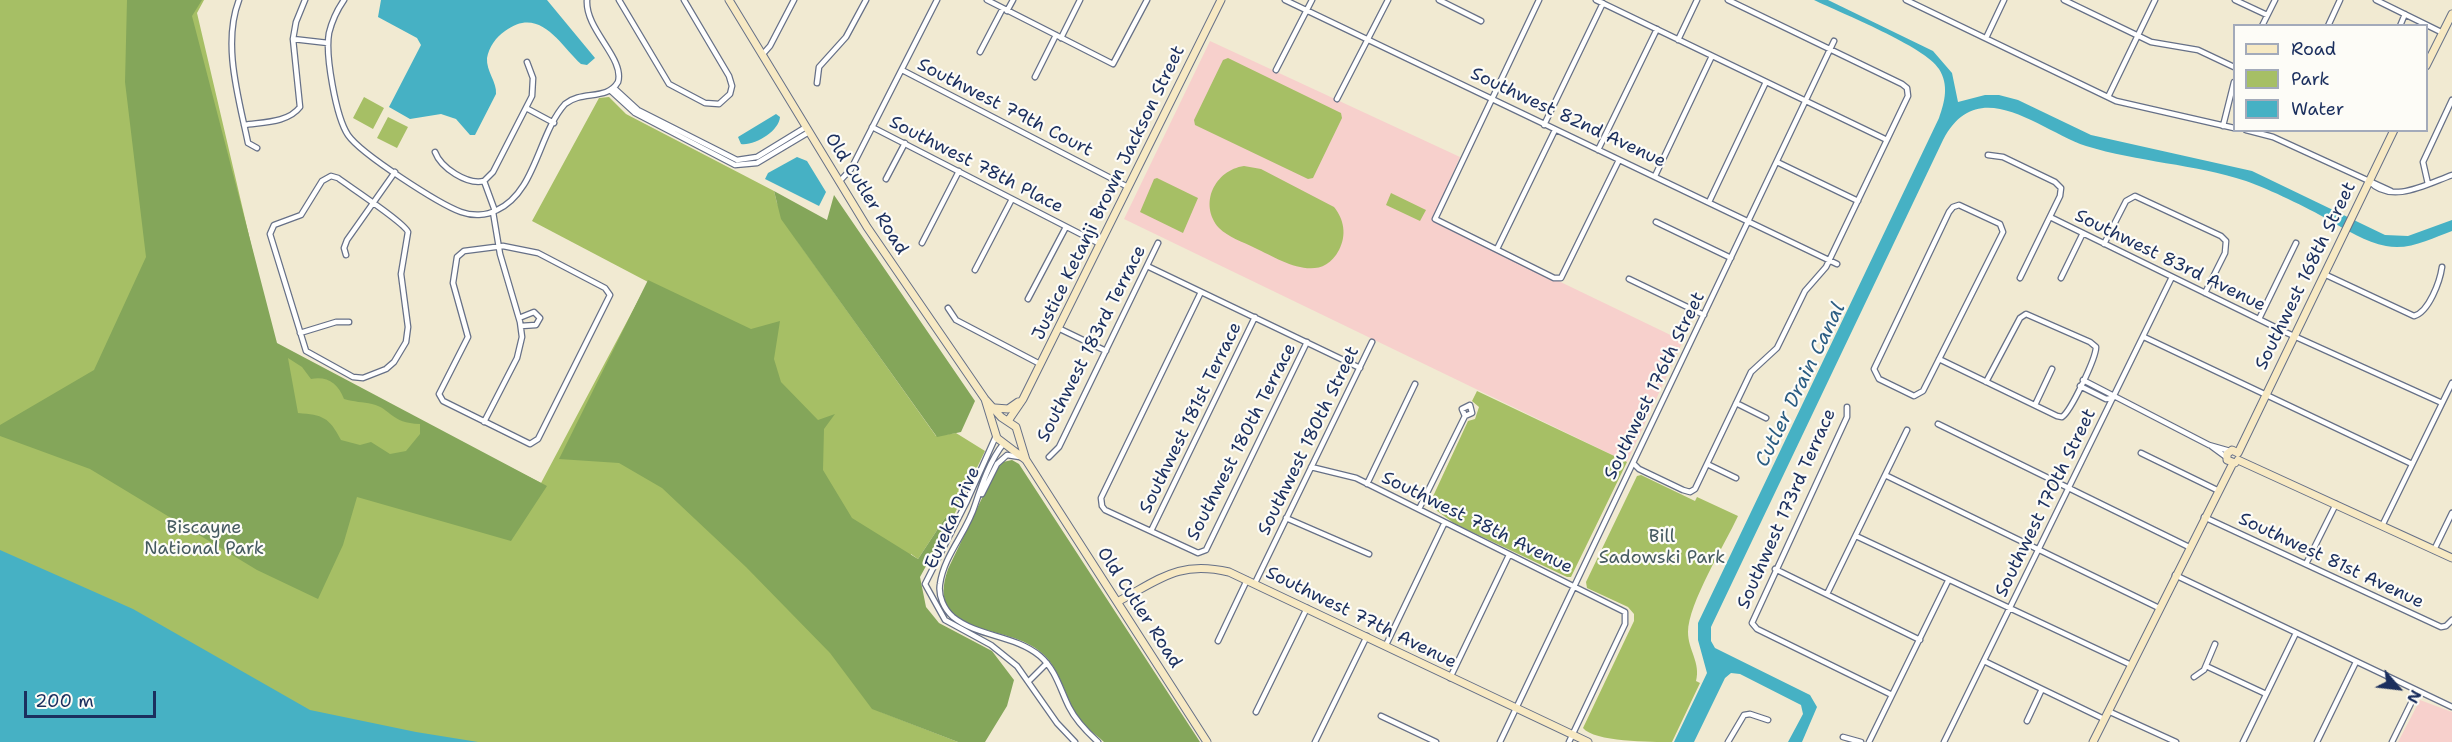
<!DOCTYPE html>
<style>
body{margin:0}
#map{position:relative;width:2452px;height:742px;overflow:hidden;background:#f1ead2;font-family:"Shantell Sans",sans-serif}
canvas{display:block}
.legend{position:absolute;left:2233px;top:24px;width:195px;height:108px;box-sizing:border-box;background:#fdfcf7;border:2px solid #a3aaba;margin:0;padding:8px 10px;list-style:none;font-size:18px;color:#1b2f5e}
.legend li{display:flex;align-items:center;gap:12px;height:30px}
.legend b{width:30px;border:2px solid #a3aaba}
.north{position:absolute;left:2368px;top:658px;width:60px;height:60px;-webkit-text-stroke:4px #fdfcf7;paint-order:stroke;rotate:118deg;font-size:16px;font-weight:700;line-height:24px;text-align:center;color:#1b2f5e}
.north::after{content:'';display:block;margin:auto;width:21px;height:27px;background:#1b2f5e;clip-path:polygon(50% 0,100% 100%,50% 72%,0 100%)}
.scale{position:absolute;left:24px;top:691px;width:132px;height:27px;box-sizing:border-box;border:3px solid #1b2f5e;border-top:0;padding-left:8px;font-size:18px;line-height:21px;white-space:nowrap;color:#1b2f5e;-webkit-text-stroke:4px #fdfcf7;paint-order:stroke}
</style>
<div id="map">
<canvas width="2452" height="742"></canvas>
<ul class="legend">
<li><b style="height:8px;background:#f7e9c3"></b>Road</li>
<li><b style="height:16px;background:#a6bf65"></b>Park</li>
<li><b style="height:16px;background:#46b1c4"></b>Water</li>
</ul>
<div class="north">N</div>
<div class="scale">200 m</div>
</div>
<script>
const c = document.querySelector('canvas').getContext('2d');
c.lineJoin = 'round';
function paint(path, color) {
  c.fillStyle = color;
  c.fill(path, 'evenodd');
}
function trace(path, color, width, dash) {
  c.strokeStyle = color;
  c.lineWidth = width;
  c.lineCap = dash ? 'butt' : 'round';
  c.setLineDash(dash || []);
  c.stroke(path);
}
function drawText(font, color, halo, rows, align = 'center') {
  c.font = font + ' "Shantell Sans",sans-serif';
  c.lineWidth = 4.5;
  c.setLineDash([]);
  c.textBaseline = 'middle';
  c.strokeStyle = halo;
  c.fillStyle = color;
  for (const [text, x, y, turn = 0] of rows) {
    c.save();
    c.translate(x, y);
    c.rotate((+turn || 0) * Math.PI / 180);
    c.textAlign = isNaN(turn) ? turn : align;
    if (halo) c.strokeText(text, 0, 0);
    c.fillText(text, 0, 0);
    c.restore();
  }
}
const built = new Path2D(`
 M1210 41 1460 157 1432 220 1683 341 1627 462 1124 219Z
 M2420 700 2452 712V742H2398Z`);
const green = new Path2D(`
 M0 0H204L197 13 275 347 541 483 648 282 532 221 599 98 609 97 626 114 774 191 777 203 798 242 936 436 956 433 985 451 953 517 945 518 918 559 911 554 881 712 958 742H0Z
 M1228 58 1341 113 1342 118 1313 178 1308 179 1195 125 1194 120 1223 60Z
 M364 97 384 108 373 129 353 118Z
 M388 117 408 127 397 148 377 138Z
 M1244 166 1261 169 1334 207C1344 219 1347 235 1339 250 1320 286 1281 260 1255 248 1243 242 1228 237 1219 228 1198 204 1215 170 1244 166Z
 M1157 178 1198 198 1183 233 1140 212 1154 179Z
 M1391 193 1426 210 1420 221 1386 205Z
 M1477 391 1627 462 1571 577H1567L1455 524 1429 505 1468 421 1475 419 1479 407 1472 401Z
 M1641 475 1695 501 1697 497 1738 516C1725 544 1688 604 1688 632 1688 650 1701 663 1696 681L1700 683 1672 742C1651 742 1594 742 1583 728L1634 621V614L1628 607 1587 588 1586 582 1637 476Z`);
const forest = new Path2D(`
 M127 0H202L192 16 277 343 547 486 511 541 357 497 343 545 318 599 257 570 90 469 0 436V425L94 370 146 257 125 82ZM288 358 302 367 311 379C327 376 338 383 344 399 354 402 363 402 372 404 392 409 390 423 420 424V434L406 451 390 454 371 442 360 445 341 440C329 417 323 415 298 413Z
 M774 191 827 220 834 195 975 401 961 432 937 437 781 219Z
 M648 280 751 329 780 321 774 359 781 382 818 420 835 414 824 429 823 470 852 518 918 559 945 518 953 517 920 577 926 607 939 623 992 651 1014 680 1007 706 985 742H958L872 709 830 653 746 567 662 488 619 463 559 459Z
 M1012 460 1019 464 1200 742H1104C1094 733 1081 724 1075 712 1063 691 1059 665 1038 650 1004 623 924 637 948 569L995 471 1003 462Z`);
const water = new Path2D(`
 M381 0H547L595 58 587 65 581 64C560 45 540 5 505 31 496 37 489 47 487 58 486 71 497 82 496 94L475 135H470L456 119 441 114 410 119 389 107 421 45 417 38 378 17Z
 M1814 0H1828L1933 51 1952 73 1958 102 1985 95H1999L2018 100 2091 135 2252 171 2385 235 2408 236 2452 220V231C2432 238 2409 251 2386 246 2366 242 2346 230 2329 220 2306 207 2271 190 2246 181 2194 164 2138 162 2086 146 2039 130 1978 72 1943 140L1711 627V641L1715 648 1810 695 1817 707 1802 742H1788L1803 714 1801 705 1740 674 1731 673 1725 678 1694 742H1674L1707 673 1698 640V623L1939 118C1945 101 1949 85 1939 69 1926 47 1841 13 1814 0Z
 M776 114 780 117C779 131 755 146 741 144L738 137Z
 M797 157 807 161 826 192 819 206 765 179 768 173Z
 M0 550 133 609 310 710 416 732 478 742H0Z`);
const street = new Path2D(`
 M239 0C222 44 239 99 248 143L257 148
 M344 0C337 10 332 21 329 33 325 55 336 117 348 135 361 154 439 204 461 212 472 216 486 216 497 210 536 192 538 134 565 104 582 90 607 101 618 82 625 58 585 30 587 0
 M619 0 669 84 705 103 719 104 730 94 732 86 729 76 684 0
 M987 0 1113 64 1147 0
 M1285 0 1837 264
 M1439 0 1481 21
 M1539 0 1435 219 1554 278H1561L1619 160
 M1596 0 1887 140
 M1906 0 2116 101 2234 128
 M2064 0 2151 42 2198 50 2234 67
 M2235 0 2267 15
 M2376 0 2443 33
 M1007 11 1013 0
 M2262 26 2275 0
 M2328 26 2340 0
 M2400 26 2405 14
 M1061 38 1080 0
 M1986 38 2004 0
 M293 39 328 43
 M1678 40 1697 0
 M980 52 1003 8
 M762 55 770 46 794 0
 M902 70 1128 187
 M1276 70 1312 0
 M1035 77 1056 35
 M817 83 819 67 846 37 866 0
 M614 88 638 110 737 160 757 157 806 127
 M611 91 635 113 735 165 757 163 809 132
 M2108 97 2155 0
 M1337 99 1388 0
 M526 108 554 123
 M244 125C262 122 288 123 300 107L293 39 296 22 305 0
 M1544 125 1603 3
 M2223 126 2234 82
 M872 127 1100 244
 M2246 130 2273 137 2391 191
 M1598 150 1657 29
 M435 152C441 168 467 185 484 181
 M1988 155 2003 157 2055 182 2061 188 2060 196 2020 278
 M1777 162 1858 201
 M331 176 338 178C350 187 405 223 408 232L401 274 408 327 406 342 394 362 386 369 363 378 353 377 306 351 270 234 274 225 301 215 322 181Z
 M1655 176 1712 56
 M886 179 905 143
 M484 181 493 172 532 96 533 78 527 62
 M484 181 495 211
 M2369 181C2391 205 2427 184 2452 175
 M839 182 851 169 937 0
 M2428 184 2423 162 2452 100
 M1709 202 1766 82
 M1959 205 2000 224 2003 232 1923 391 1914 396 1879 379 1874 369 1949 212 1953 207Z
 M2050 217 2285 332 2442 403
 M1656 222 1731 258
 M922 243 959 171
 M2104 244 2126 201 2135 196 2221 236 2226 241 2225 253 2205 293
 M503 246 538 253 605 288 610 295 538 439 530 444 443 401 439 394 468 337 453 283 457 257 464 251Z
 M1497 249 1555 130
 M346 255 344 248 347 240 395 172
 M1147 266 1360 368
 M975 270 1012 199
 M2324 274 2414 316C2429 312 2440 281 2442 267
 M2061 278 2083 233
 M1629 279 1704 315
 M1201 292 1101 498 1102 506 1105 510 1198 553 1206 550 1307 342
 M1028 299 1066 227
 M948 308 956 320 1040 364
 M519 318 534 312 540 318 536 325 521 326
 M2259 319 2296 243
 M1058 328 1106 351
 M300 333 336 322H349
 M2144 337 2412 464
 M1939 359 2057 416 2062 417C2071 411 2096 358 2096 347L2090 342 2026 314 2020 318 1986 382
 M2083 380 2209 445 2230 451
 M2080 386 2106 399 2113 398
 M1736 403 1766 418
 M2035 405 2052 369
 M1847 407V417L1752 623 1757 629 1892 695
 M484 422 517 358 522 337 520 322 500 254 493 212
 M1938 424 2189 547
 M996 436 966 503 925 584 945 620 991 645 1017 666 1057 723 1075 742
 M1004 443C990 460 982 484 975 505 967 532 944 555 940 584 938 596 944 609 953 617 978 637 1015 635 1040 656 1056 670 1060 689 1069 707 1076 721 1087 732 1098 742
 M2211 446 2226 457
 M2141 453 2217 490
 M1049 457 1059 447 1158 243
 M1633 463 1639 469 1683 490 1690 492 1695 489 1751 372 1777 348 1805 291 1826 267 1908 96 1907 88 1902 84 1728 0
 M1707 464 1736 478
 M1311 467 1356 478 1625 612V624L1569 742
 M1885 475 2159 608
 M1367 484 1415 384
 M982 494 997 464 1007 455 1020 457
 M1419 509 1465 416 1472 413 1470 405 1462 409 1465 416
 M2204 517 2441 627 2446 626 2452 620
 M1286 518 1369 554
 M2382 526 2452 383
 M1151 531 1255 317
 M1856 536 2131 665
 M2434 550 2452 513
 M2306 564 2336 504
 M1775 569 1920 640
 M2175 575 2452 707
 M1255 583 1372 342
 M1827 594 1907 430
 M1218 641 1247 580
 M1386 645 1444 524
 M1984 661 2104 719
 M2206 666 2266 694
 M2194 677 2204 670 2215 644
 M1450 678 1509 555
 M1030 680 1047 663
 M2108 711 2176 742
 M1256 712 1307 608
 M1381 716 1436 742
 M2027 721 2042 689
 M1843 737 1861 742
 M1315 742 1367 636
 M1500 742 1834 41
 M1728 742 1744 715 1750 714 1768 720
 M1869 742 1948 581
 M1944 742 2172 277
 M2243 742 2296 633
 M2317 742 2356 662
 M2392 742 2417 691`);
const secondary = new Path2D(`
 M729 0 867 227 985 399 1001 417 1016 427 1026 460 1207 742
 M2426 66 2452 14
 M985 399 997 438 1026 460
 M995 408 1008 409 1018 402
 M1008 421 1023 399 1221 0
 M2238 453 2394 130
 M2238 460 2452 558
 M2235 463 2227 460V454L2232 450 2238 453
 M1117 602C1159 580 1178 560 1229 572L1588 742
 M2093 742 2233 463`);
const streetNames = [
 ["Southwest 79th Court",1005,108,27],
 ["Southwest 82nd Avenue",1568,118,25],
 ["Southwest 78th Place",976,165,27],
 ["Justice Ketanji Brown Jackson Street",1109,193,-64],
 ["Old Cutler Road",866,194,58],
 ["Southwest 83rd Avenue",2170,261,26],
 ["Southwest 168th Street",2306,276,-64],
 ["Southwest 183rd Terrace",1092,344,-63],
 ["Southwest 176th Street",1655,386,-64],
 ["Southwest 181st Terrace",1191,418,-64],
 ["Southwest 180th Street",1309,441,-64],
 ["Southwest 180th Terrace",1242,442,-63],
 ["Southwest 170th Street",2046,503,-64],
 ["Southwest 173rd Terrace",1787,509,-66],
 ["Eureka Drive",953,518,-66],
 ["Southwest 78th Avenue",1477,523,26],
 ["Southwest 81st Avenue",2331,561,25],
 ["Old Cutler Road",1139,608,57],
 ["Southwest 77th Avenue",1361,618,26]
];
const parkNames = [
 ["Biscayne",204,528],
 ["National Park",204,549],
 ["Bill",1662,537],
 ["Sadowski Park",1662,558]
];
const waterNames = [
 ["Cutler Drain Canal",1801,385,-64]
];
paint(built, '#f7d0cc');
paint(green, '#a6bf65');
paint(forest, '#84a65a');
paint(water, '#46b1c4');
trace(street, '#667087', 7);
trace(secondary, '#667087', 9);
trace(street, '#fff', 4.5);
trace(secondary, '#f7e9c3', 7);
drawText('18px', '#1b2f5e', '#fdfcf7', streetNames);
drawText('18px', '#455a60', '#fdfcf7', parkNames);
drawText('italic 20px', '#2a5c82', '#fdfcf7', waterNames);
</script>
